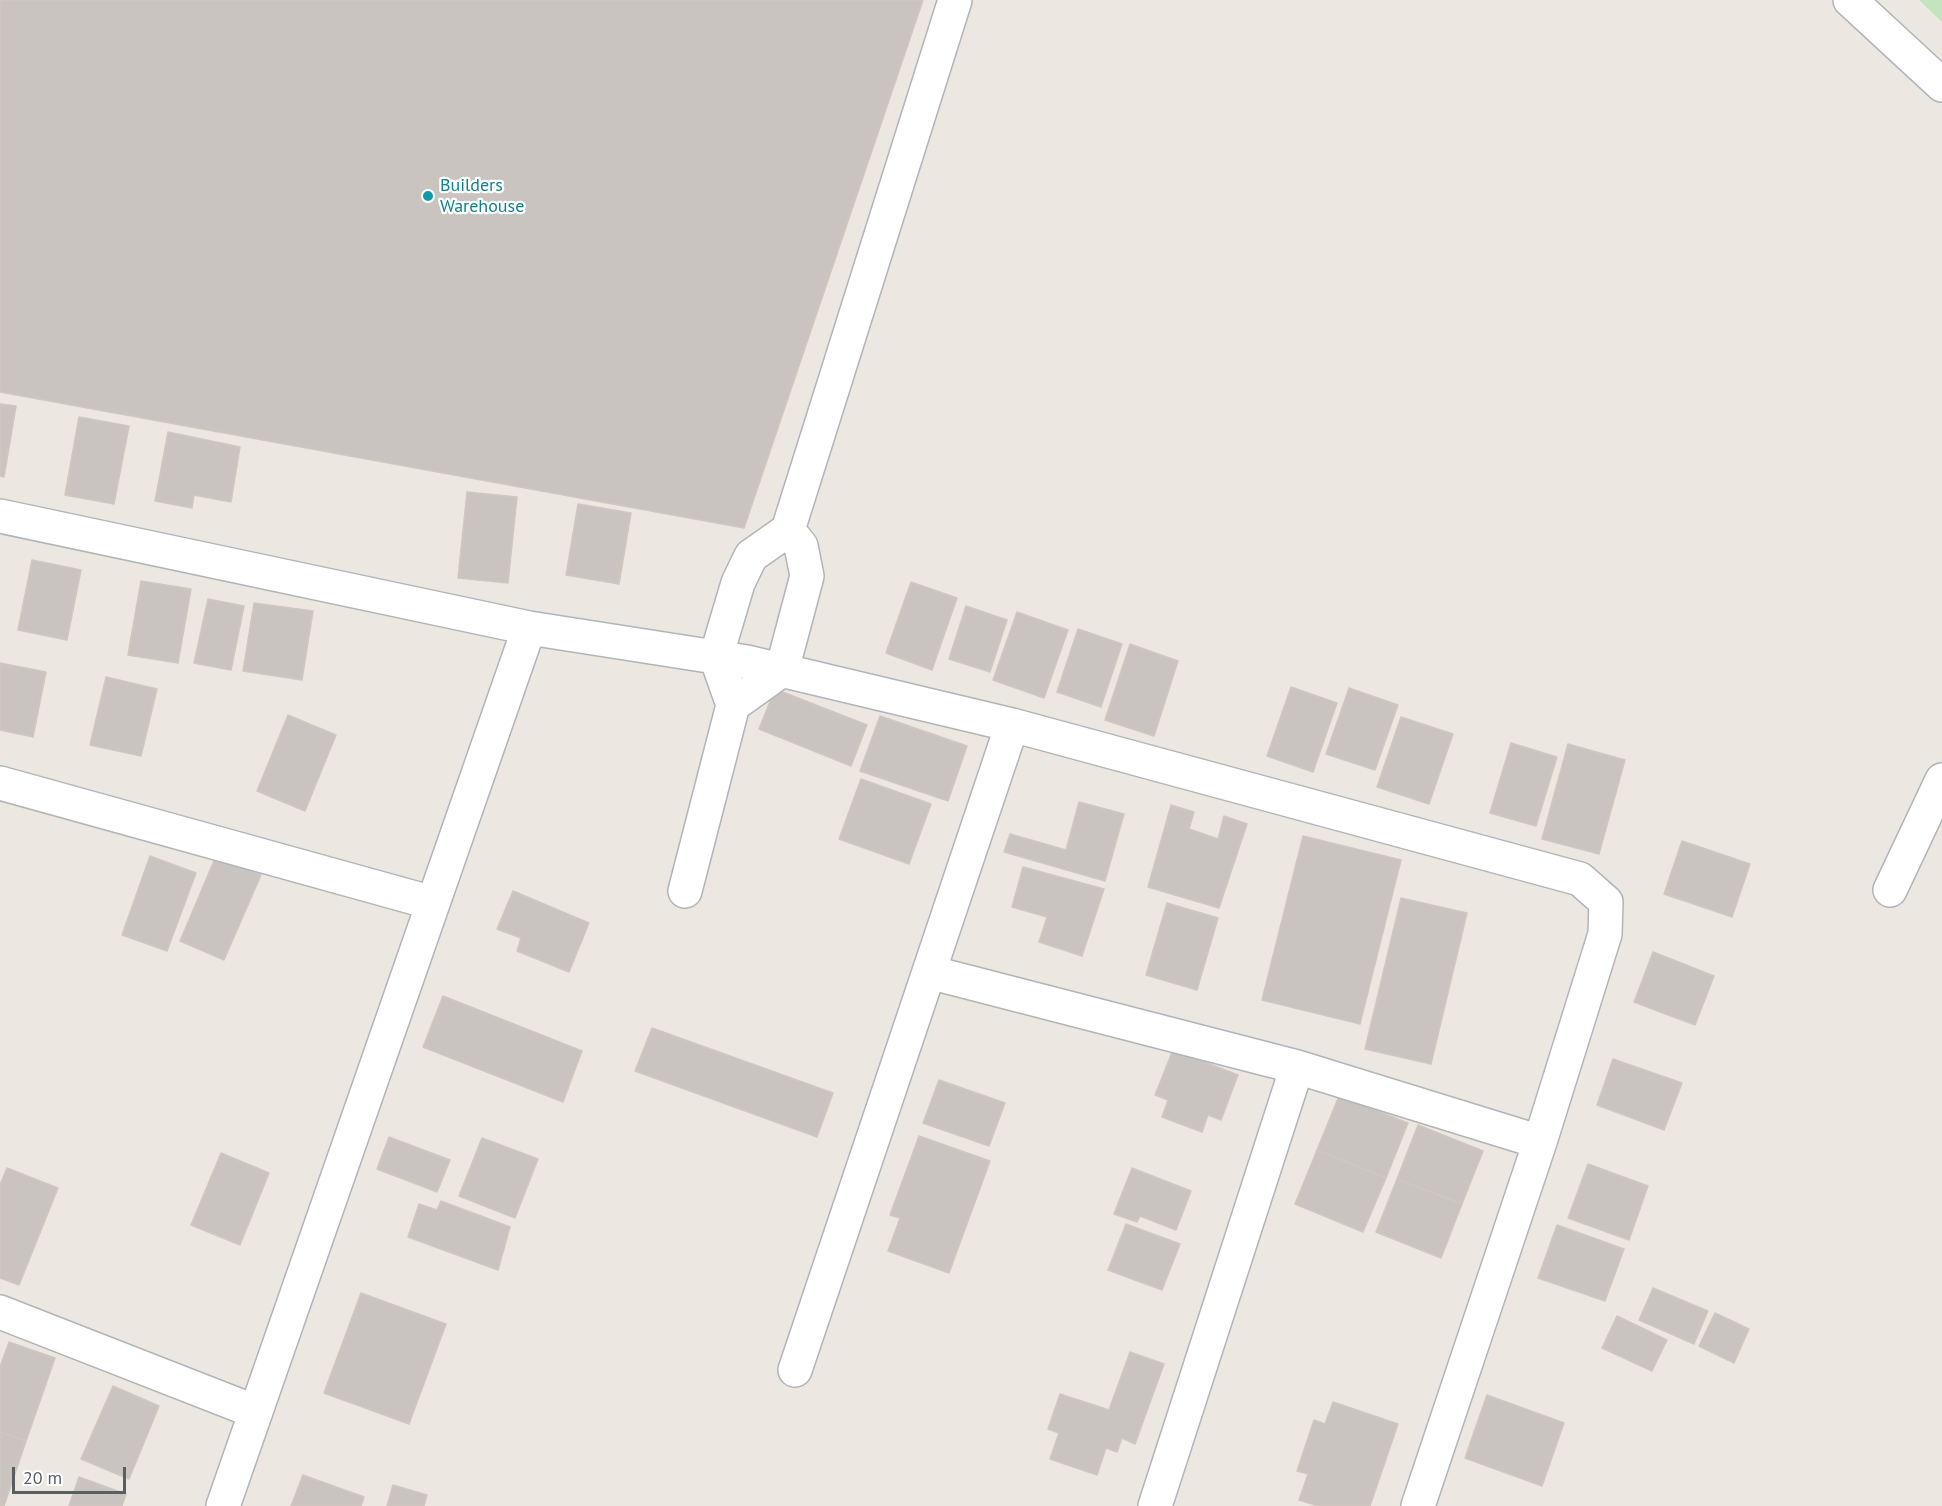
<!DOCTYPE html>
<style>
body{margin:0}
#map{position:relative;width:1942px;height:1506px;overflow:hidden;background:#ece7e0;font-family:"PT Sans",sans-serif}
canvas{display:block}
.scale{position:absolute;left:12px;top:1467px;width:114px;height:27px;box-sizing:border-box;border:3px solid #595e61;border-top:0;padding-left:8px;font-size:18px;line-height:21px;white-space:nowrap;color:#595e61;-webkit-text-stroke:4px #fff;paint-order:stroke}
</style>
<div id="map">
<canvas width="1942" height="1506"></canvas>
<div class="scale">20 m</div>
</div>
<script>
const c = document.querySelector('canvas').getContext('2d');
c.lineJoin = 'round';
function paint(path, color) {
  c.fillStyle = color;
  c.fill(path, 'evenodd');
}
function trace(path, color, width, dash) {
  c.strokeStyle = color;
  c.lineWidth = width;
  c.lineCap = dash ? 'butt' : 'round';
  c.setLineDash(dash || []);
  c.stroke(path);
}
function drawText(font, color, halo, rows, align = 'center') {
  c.font = font + ' "PT Sans",sans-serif';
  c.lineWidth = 4.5;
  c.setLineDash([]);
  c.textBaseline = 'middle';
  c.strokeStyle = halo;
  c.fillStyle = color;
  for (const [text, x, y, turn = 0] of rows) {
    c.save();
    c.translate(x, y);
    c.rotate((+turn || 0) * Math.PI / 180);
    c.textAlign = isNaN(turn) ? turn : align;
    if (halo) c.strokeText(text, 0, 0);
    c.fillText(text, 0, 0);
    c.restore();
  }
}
const green = new Path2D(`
 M1919 0H1942V22Z`);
const building = new Path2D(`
 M0 0H923L744 528 0 392Z
 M0 404 16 406 4 477 0 476Z
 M79 417 129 426 114 504 65 495Z
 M168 432 240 447 231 502 194 495 192 508 155 501Z
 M467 492 517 497 508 583 458 578Z
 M578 504 631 513 619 584 566 575Z
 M32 560 81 570 67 640 18 630Z
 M141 581 191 589 178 663 128 655Z
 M911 582 957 598 932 670 886 653Z
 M208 599 244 606 231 670 194 663Z
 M254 603 313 611 302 680 243 671Z
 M966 606 1007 620 990 672 949 659Z
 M1017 612 1068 630 1044 698 993 680Z
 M1078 629 1122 644 1101 707 1057 692Z
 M1130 644 1178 661 1154 736 1105 720Z
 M0 663 46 672 33 737 0 730Z
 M106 677 157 689 141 756 90 745Z
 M1291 687 1337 703 1313 772 1267 756Z
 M1349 688 1398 705 1375 770 1326 754Z
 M775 689 867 725 851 766 759 729Z
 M288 715 336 735 305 811 257 791Z
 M880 716 967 746 948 801 860 771Z
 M1401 717 1453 734 1429 804 1377 787Z
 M1511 743 1557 757 1536 826 1490 813Z
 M1568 744 1625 760 1599 854 1542 839Z
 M861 779 931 804 909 864 839 839Z
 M1079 802 1124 814 1105 881 1004 852 1010 834 1066 850Z
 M1171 805 1194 812 1189 829 1218 839 1224 816 1247 824 1219 908 1148 887Z
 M1303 836 1401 860 1360 1024 1262 1000Z
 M1682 841 1750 864 1732 917 1664 894Z
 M150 856 196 873 167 951 122 935Z
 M216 856 261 875 224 960 180 941Z
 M1023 867 1104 889 1082 956 1039 942 1047 917 1012 907Z
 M513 891 589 923 569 972 517 951 521 938 497 929Z
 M1401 898 1467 913 1431 1064 1365 1049Z
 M1167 903 1218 918 1197 990 1146 975Z
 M1653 952 1714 976 1695 1025 1634 1002Z
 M443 996 582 1051 563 1102 423 1047Z
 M652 1028 833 1093 817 1137 635 1071Z
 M1173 1050 1238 1075 1221 1120 1208 1115 1202 1132 1162 1117 1168 1100 1155 1095Z
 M1613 1059 1682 1083 1664 1130 1597 1105Z
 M939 1080 1005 1103 989 1146 923 1123Z
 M1339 1096 1408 1123 1386 1178 1317 1150Z
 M1418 1125 1483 1151 1462 1204 1397 1179Z
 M919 1136 990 1161 949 1273 888 1251 900 1218 890 1215Z
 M389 1137 450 1160 437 1192 377 1169Z
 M482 1138 538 1159 515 1218 459 1196Z
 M1317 1150 1386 1178 1363 1232 1295 1204Z
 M221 1153 269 1173 240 1245 191 1225Z
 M1588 1164 1648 1186 1629 1240 1568 1218Z
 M7 1168 58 1188 19 1285 0 1278V1185Z
 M1132 1168 1191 1191 1176 1230 1140 1216 1137 1222 1114 1214Z
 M1397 1179 1462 1204 1441 1258 1376 1232Z
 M441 1201 510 1227 498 1270 408 1237 419 1204 437 1210Z
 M1126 1224 1180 1244 1162 1290 1108 1270Z
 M1557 1225 1624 1249 1605 1301 1538 1278Z
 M1653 1288 1708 1311 1694 1344 1639 1320Z
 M361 1293 446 1324 409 1424 324 1393Z
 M1715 1313 1749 1329 1734 1363 1699 1346Z
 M1617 1316 1667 1340 1652 1371 1602 1348Z
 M9 1342 55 1358 26 1441 0 1432V1367Z
 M1130 1352 1164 1364 1135 1444 1122 1438 1117 1452 1106 1448 1097 1475 1050 1459 1059 1433 1048 1429 1060 1394 1109 1410Z
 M113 1386 159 1406 129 1479 81 1459Z
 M1487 1395 1564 1423 1542 1486 1465 1458Z
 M1333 1402 1398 1424 1370 1506H1318L1299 1500 1308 1474 1297 1471 1314 1420 1325 1424Z
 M0 1432 26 1441 4 1506H0Z
 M303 1475 364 1497 361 1506H291Z
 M79 1477 126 1494 122 1506H69Z
 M393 1485 427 1495 424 1506H387Z`);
const minor = new Path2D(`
 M1850 0 1942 85
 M0 516 529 628 747 662 1012 725 1580 879 1606 902 1605 934 1540 1142 1418 1506
 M733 705 782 670 807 576 801 546 788 530
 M0 783 433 903
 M1890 890 1942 780
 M685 891 733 705 716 657 738 583 751 556 788 530 955 0
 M929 972 1297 1067 1540 1142
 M0 1312 256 1412
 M795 1370 1012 725
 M223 1506 529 628
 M1155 1506 1297 1067`);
const markers = [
 [428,196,6,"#0f9aa8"]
];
const cultureNames = [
 ["Builders",440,186],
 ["Warehouse",440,207]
];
paint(green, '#c4e4bd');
paint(building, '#c9c4c0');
trace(building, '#d0c8bf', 1.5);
trace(minor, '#b1b5b8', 36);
trace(minor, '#fff', 33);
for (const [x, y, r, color] of markers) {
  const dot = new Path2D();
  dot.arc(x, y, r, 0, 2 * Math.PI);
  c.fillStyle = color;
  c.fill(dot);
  trace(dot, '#fff', 2);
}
drawText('18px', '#0d838f', '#fff', cultureNames, 'left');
</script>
